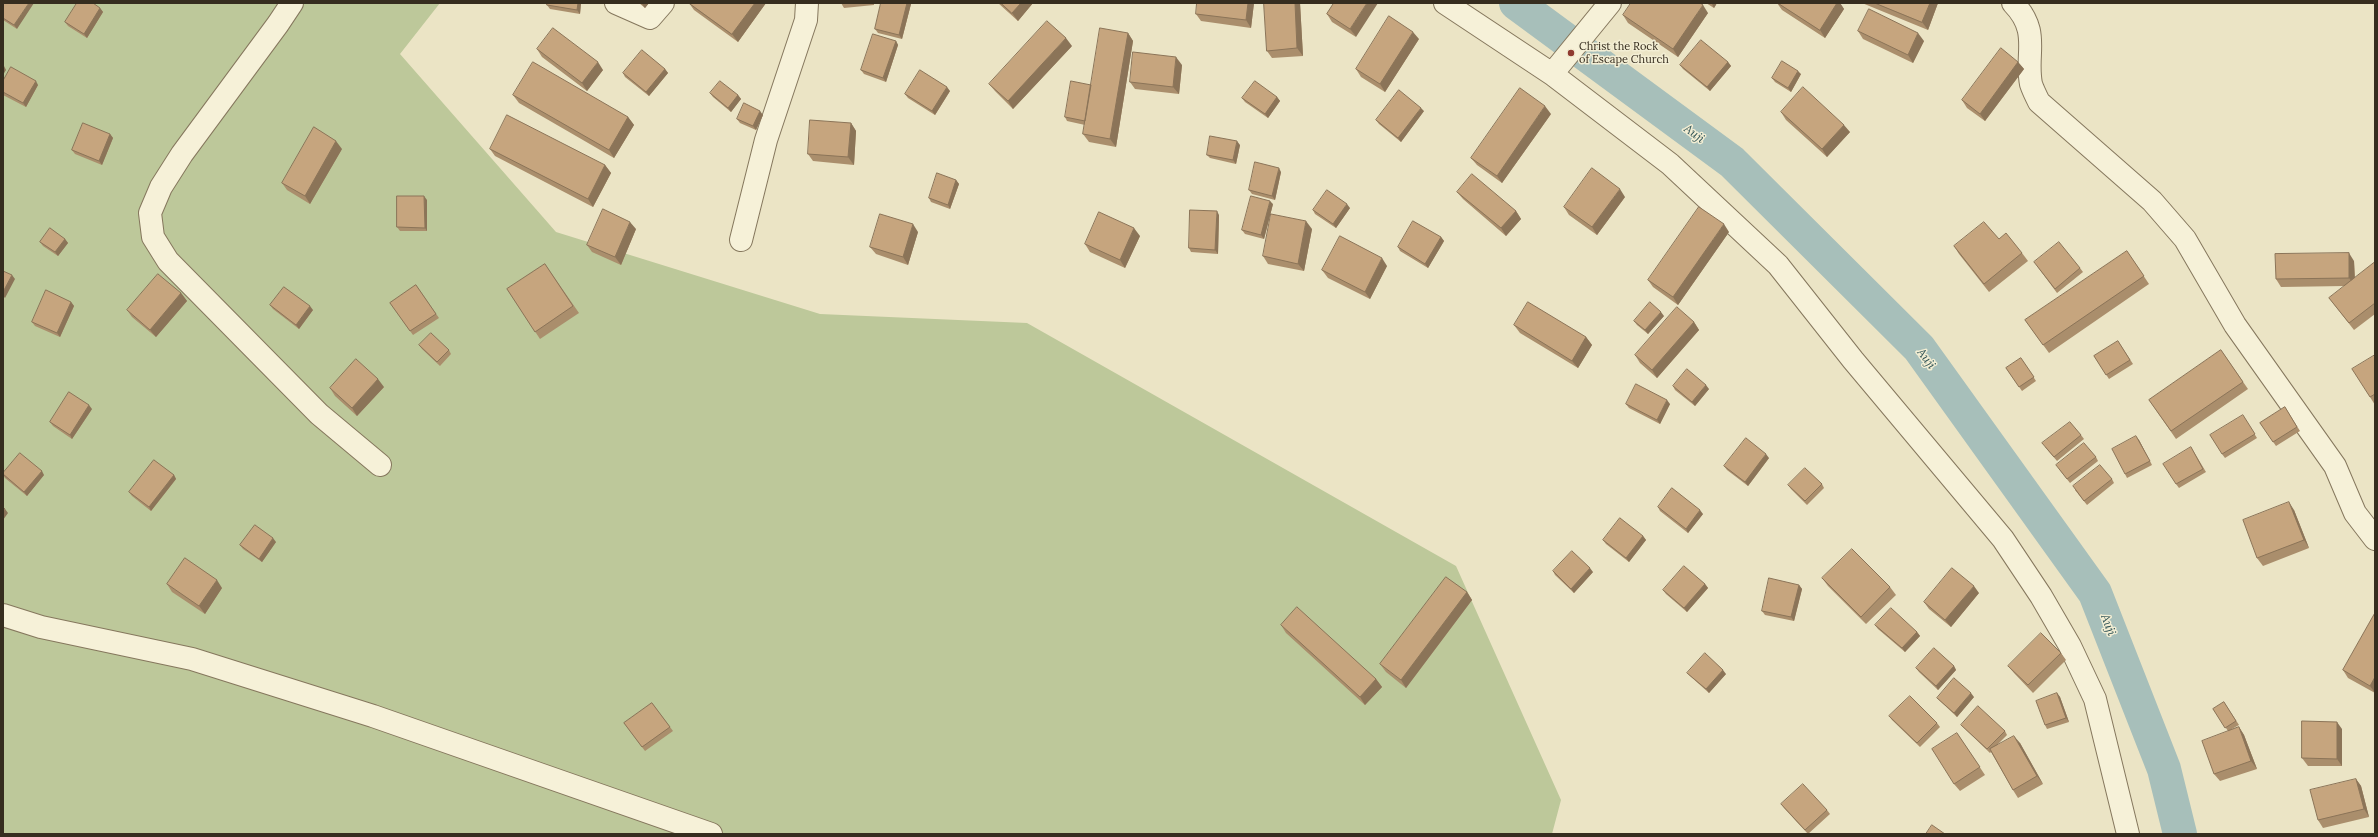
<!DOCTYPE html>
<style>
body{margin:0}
#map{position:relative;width:2378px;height:837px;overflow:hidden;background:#ebe4c5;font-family:Lora,serif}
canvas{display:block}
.frame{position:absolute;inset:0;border:4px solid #362d1f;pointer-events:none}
</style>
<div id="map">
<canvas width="2378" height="837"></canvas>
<div class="frame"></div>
</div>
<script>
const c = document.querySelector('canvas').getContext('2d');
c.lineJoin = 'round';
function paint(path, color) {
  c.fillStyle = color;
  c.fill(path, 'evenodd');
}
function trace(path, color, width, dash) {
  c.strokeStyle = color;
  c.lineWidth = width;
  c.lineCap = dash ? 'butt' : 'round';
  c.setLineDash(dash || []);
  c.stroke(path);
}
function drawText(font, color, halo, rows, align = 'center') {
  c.font = font + ' Lora,serif';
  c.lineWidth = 3;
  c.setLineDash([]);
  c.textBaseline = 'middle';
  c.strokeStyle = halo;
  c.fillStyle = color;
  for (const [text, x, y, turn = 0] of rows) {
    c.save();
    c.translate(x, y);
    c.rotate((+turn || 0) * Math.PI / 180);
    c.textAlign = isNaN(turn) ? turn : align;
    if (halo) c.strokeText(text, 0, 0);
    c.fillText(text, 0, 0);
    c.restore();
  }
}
const green = new Path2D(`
 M3 3H440L400 54 556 232 820 314 1027 323 1456 566 1561 800 1552 834H3Z`);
const canal = new Path2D(`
 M1516 3 1732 162 1919 348 2095 593 2164 769 2180 834`);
const minor = new Path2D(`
 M292 3 278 24 182 154 161 187 150 213 153 237 168 261 319 414 380 465
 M616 3 650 18 663 3
 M1445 3 1552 74 1670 164 1778 265 1853 360 2003 539 2041 596 2070 646 2095 699 2128 834
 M2013 3C2041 32 2025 53 2031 84 2033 90 2036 96 2039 102L2152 201 2185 239 2235 325 2335 466 2355 513 2375 539
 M1552 74 1610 3
 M741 240 766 140 806 20 807 3
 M3 615 41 627 192 659 373 716 711 834`);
const wall = new Path2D(`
 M3 3 17 29 3 20Z
 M547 3H581L580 14 550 9 547 5Z
 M639 3H649L645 8Z
 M689 3H766L738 42 694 10Z
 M841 3H874V5L844 8Z
 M881 3H910L911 4 902 39 878 33 875 29Z
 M998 3H1033L1018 21Z
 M1254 3 1251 28 1201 21 1196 14Z
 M1264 3H1300L1303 56 1272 58 1267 51Z
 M1334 3 1356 37 1332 22 1327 14Z
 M1706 3H1717L1714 8Z
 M1777 3H1840L1844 9 1825 38 1782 10Z
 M1862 3H1938L1928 30Z
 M100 8 103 12 87 38 68 26 65 22Z
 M1708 13 1678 57 1628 23 1623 15Z
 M1858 31 1924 41 1913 63 1863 39Z
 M1128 33 1133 41 1116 147 1089 142 1083 134 1085 125 1067 121 1065 117 1091 85Z
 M1419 39 1385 92 1361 77 1356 69Z
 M896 41 898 45 886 82 864 74 861 70Z
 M1072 46 1013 109 995 91 989 84Z
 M537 49 603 70 587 91 542 57Z
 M1728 62 1731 66 1710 91 1683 69 1680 65Z
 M2018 62 2024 69 1985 121 1967 108 1962 100Z
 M1182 65 1179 94 1135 89 1130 82Z
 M665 69 668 73 649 96 625 77 623 73Z
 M1801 74 1791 92 1775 82 1772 78Z
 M3 81 38 85 26 107 3 95Z
 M950 91 935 115 908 98 905 94Z
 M710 93 738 95 741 99 731 112 713 97Z
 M513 95 628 117 634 125 614 158 519 103Z
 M1277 97 1280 101 1268 118 1245 102 1242 98Z
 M1424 111 1401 142 1379 124 1376 120Z
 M1781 112 1850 132 1827 157 1786 120Z
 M1551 114 1502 183 1477 165 1471 158Z
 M763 115 756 130 740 123 737 119Z
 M851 123 856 131 854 165 813 161 808 154Z
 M110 134 113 138 102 165 75 154 72 150Z
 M1240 145 1236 164 1210 158 1207 155Z
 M342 149 310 204 287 190 282 183Z
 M490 149 605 165 611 173 593 207 495 156Z
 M1281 172 1275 200 1252 194 1249 190Z
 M956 180 959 184 950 209 931 202 929 198Z
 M1457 192 1516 211 1521 219 1506 236 1463 199Z
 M1625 197 1597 235 1569 215 1564 207Z
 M427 200V231H400L397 227Z
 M1273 204 1264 239 1245 234 1242 230Z
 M1350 208 1336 228 1315 214 1313 210Z
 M1219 215 1218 254 1191 252 1189 248Z
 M636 229 621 265 592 252 587 245Z
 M1312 229 1304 271 1268 264 1263 256Z
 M918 232 908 265 876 254 870 247Z
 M1729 232 1678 305 1653 287 1648 280Z
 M1140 236 1125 268 1090 252 1085 244Z
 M1441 237 1444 241 1428 268 1400 251 1398 247Z
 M65 239 68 243 58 256 43 246 40 242Z
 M1999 239 2022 253 2028 261 1989 292 1959 254 1954 246Z
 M2127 251 2149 284 2049 353 2025 320Z
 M2354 261 2355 278 2375 262V314L2354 330 2329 298 2345 286 2281 287 2276 279Z
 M545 264 579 313 540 339 507 289Z
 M1387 266 1370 299 1328 278 1322 270Z
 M2037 266 2080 268 2083 272 2057 293Z
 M416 285 439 318 413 335 390 303Z
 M181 293 187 301 156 337 132 317 127 310Z
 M71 302 74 306 60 337 35 326 32 322Z
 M270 305 313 310 299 329 273 309Z
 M1664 316 1648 334 1637 325 1634 321Z
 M1694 322 1699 330 1657 378 1640 363 1635 355Z
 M1514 325 1586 337 1592 345 1578 368 1520 333Z
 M2118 341 2133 364 2109 379 2094 356Z
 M419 345 449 350 451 354 440 366 422 349Z
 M2221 350 2248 389 2176 439 2149 400Z
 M2375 355V405L2370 397Z
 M2021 358 2036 381 2022 391 2006 368Z
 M1673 386 1709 389 1695 406 1675 390Z
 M384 387 357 416 335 396 330 388Z
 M1626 404H1670L1660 424 1629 408Z
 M2285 407 2300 431 2276 446 2260 423Z
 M92 409 72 439 53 426 50 422Z
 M2245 419 2257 438 2225 458 2222 454Z
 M2081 435 2084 439 2057 461 2045 447Z
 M2139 440 2152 465 2127 478 2125 474Z
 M2191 447 2206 472 2179 488 2176 484Z
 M2096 457 2098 461 2070 483 2059 469Z
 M1769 458 1748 486 1727 470 1724 466Z
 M3 473 44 475 27 496 5 478 3 475Z
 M174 475 176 479 151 511 132 496 129 492Z
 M2112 479 2114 483 2087 505 2075 490Z
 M1822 484 1824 488 1807 505 1791 489 1788 485Z
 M1658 507 1703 514 1688 533 1660 511Z
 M2294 510 2309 548 2263 566 2257 558Z
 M1643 536 1646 540 1629 562 1606 544 1603 540Z
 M276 542 262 562 243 549 240 545Z
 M1553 571 1593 572 1574 593 1555 575Z
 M1822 578 1890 587 1896 595 1866 624 1828 586Z
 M167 584 222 588 205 614 172 592Z
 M1705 584 1708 588 1687 612 1666 594 1663 590Z
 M1799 585 1802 589 1794 621 1765 615 1762 611Z
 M1467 592 1472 600 1406 688 1386 672 1380 664Z
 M1979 593 1951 627 1929 609 1924 602Z
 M2375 613V693L2348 678 2343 670Z
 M1281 625 1376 679 1382 687 1365 705 1286 633Z
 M1875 625 1917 632 1920 636 1905 652 1878 629Z
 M2061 653 2066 660 2033 693 2014 673 2008 666Z
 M1954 666 1956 670 1938 690 1919 672 1916 668Z
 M1687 673 1726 674 1709 693 1690 676Z
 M2057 693 2060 697 2069 722 2047 729 2045 725Z
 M1974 697 1957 717 1940 701 1937 698Z
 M2224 702 2239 725 2230 730 2239 727 2244 735 2257 769 2220 781 2214 774 2228 731 2213 709Z
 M652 703 673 731 645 751 624 723Z
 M1889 716 1937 723 1940 727 1920 747 1892 720Z
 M1961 725 2005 731 2007 735 1997 745 2020 743 2043 784 2018 798 2013 790 1991 752 1990 753 1964 728Z
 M2342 729V766H2308L2302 758Z
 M1957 733 1985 775 1960 791 1954 784Z
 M2356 779 2361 786 2369 817 2323 828 2318 820Z
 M1781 804 1827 810 1830 814 1808 834 1784 808Z`);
const shadedWall = new Path2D(`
 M29 3H34L17 29 14 25Z
 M578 3H581L580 14 577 10Z
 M643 3H649L645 8 642 4Z
 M755 3H766L738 42 732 34Z
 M907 3H910L911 4 902 39 899 35Z
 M1021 3H1033L1018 21 1012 13Z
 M1248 3H1254L1251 28 1246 20Z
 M1295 3H1300L1303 56 1297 48Z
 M1367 3H1378L1356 37 1350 29Z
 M1712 3H1717L1714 8 1712 4Z
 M1837 3H1840L1844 9 1825 38 1820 30Z
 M1930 3H1938L1928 30 1922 22Z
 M1703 5 1708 13 1678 57 1673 49Z
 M100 8 103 12 87 38 84 34Z
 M1413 32 1419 39 1385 92 1380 84Z
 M1128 33 1133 41 1116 147 1110 139Z
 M1918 33 1924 41 1913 63 1908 55Z
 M1066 38 1072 46 1013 109 1008 101Z
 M896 41 898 45 886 82 883 78Z
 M1176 57 1182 65 1179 94 1173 87Z
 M598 62 603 70 587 91 582 83Z
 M1728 62 1731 66 1710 91 1707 87Z
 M2018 62 2024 69 1985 121 1980 114Z
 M4 66 6 70 3 75V67Z
 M665 69 668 73 649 96 646 92Z
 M1798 71 1801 74 1791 92 1788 88Z
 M36 81 38 85 26 107 23 103Z
 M947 87 950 91 935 115 932 111Z
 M738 95 741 99 731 112 728 108Z
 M1277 97 1280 101 1268 118 1265 114Z
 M1545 106 1551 114 1502 183 1497 176Z
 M1421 108 1424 111 1401 142 1398 138Z
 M760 111 763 115 756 130 753 126Z
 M628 117 634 125 614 158 609 150Z
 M851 123 856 131 854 165 848 157Z
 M1844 125 1850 132 1827 157 1822 149Z
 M110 134 113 138 102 165 99 161Z
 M336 141 342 149 310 204 305 196Z
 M1237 141 1240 145 1236 164 1233 160Z
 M605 165 611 173 593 207 588 199Z
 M1279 168 1281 172 1275 200 1272 196Z
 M956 180 959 184 950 209 948 205Z
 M1620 189 1625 197 1597 235 1592 227Z
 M424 196 427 200V231L425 228Z
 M1270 201 1273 204 1264 239 1261 235Z
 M1347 204 1350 208 1336 228 1333 224Z
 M1217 211 1219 215 1218 254 1215 250Z
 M1516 211 1521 219 1506 236 1501 228Z
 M1306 221 1312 229 1304 271 1298 264Z
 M630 222 636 229 621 265 615 257Z
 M913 224 918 232 908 265 903 257Z
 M1724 224 1729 232 1678 305 1673 297Z
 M1134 228 1140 236 1125 268 1120 260Z
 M1441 237 1444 241 1428 268 1425 264Z
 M65 239 68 243 58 256 55 252Z
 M2349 253 2354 261 2355 286 2349 278Z
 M1382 258 1387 266 1370 299 1365 292Z
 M12 275 15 279 5 298 3 296V292Z
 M181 293 187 301 156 337 150 330Z
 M71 302 74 306 60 337 57 333Z
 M310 306 313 310 299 329 296 325Z
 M1661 312 1664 316 1648 334 1645 330Z
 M1694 322 1699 330 1657 378 1652 370Z
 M1586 337 1592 345 1578 368 1572 361Z
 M378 379 384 387 357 416 352 408Z
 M1706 385 1709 389 1695 406 1692 402Z
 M1667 400 1670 404 1660 424 1657 420Z
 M89 405 92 409 72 439 70 435Z
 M2136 436 2139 440 2152 465 2150 461Z
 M1766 454 1769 458 1748 486 1745 482Z
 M42 471 44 475 27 496 24 492Z
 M174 475 176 479 151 511 149 507Z
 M2289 502 2294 510 2309 548 2304 540Z
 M5 509 8 513 3 520V512Z
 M1700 510 1703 514 1688 533 1686 529Z
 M1643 536 1646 540 1629 562 1626 558Z
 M273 538 276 542 262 562 259 559Z
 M1590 568 1593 572 1574 593 1571 589Z
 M217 580 222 588 205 614 199 606Z
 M1705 584 1708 588 1687 612 1684 608Z
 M1799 585 1802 589 1794 621 1791 617Z
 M1974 586 1979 593 1951 627 1945 620Z
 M1467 592 1472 600 1406 688 1401 680Z
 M1917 632 1920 636 1905 652 1902 648Z
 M1954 666 1956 670 1938 690 1936 686Z
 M1723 670 1726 674 1709 693 1706 689Z
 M2375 677V693L2370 686Z
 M1376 679 1382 687 1365 705 1360 697Z
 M1971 693 1974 697 1957 717 1954 713Z
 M2057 693 2060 697 2069 722 2066 718Z
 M2337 722 2342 729V766L2337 759Z
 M2239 727 2244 735 2257 769 2251 761Z
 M2014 736 2020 743 2043 784 2037 776Z
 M2356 779 2361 786 2369 817 2364 809Z`);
const building = new Path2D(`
 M3 3H29L14 25 3 18Z
 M77 3H93L100 8 84 34 65 22Z
 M547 3H578L577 10 547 5Z
 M689 3H755L732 34Z
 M881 3H907L899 35 875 29Z
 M1001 3H1021L1012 13Z
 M1197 3H1248L1246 20 1196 14Z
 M1264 3H1295L1297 48 1267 51Z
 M1334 3H1367L1350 29 1327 14Z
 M1631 3H1700L1703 5 1673 49 1623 15Z
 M1778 3H1837L1820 30Z
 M1875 3H1930L1922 22Z
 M1869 9 1918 33 1908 55 1858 31Z
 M1389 16 1413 32 1380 84 1356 69Z
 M1047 21 1066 38 1008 101 989 84Z
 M553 28 598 62 582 83 537 49Z
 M1100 28 1128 33 1110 139 1083 134Z
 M873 34 896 41 883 78 861 70Z
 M1701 40 1728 62 1707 87 1680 65Z
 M2001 48 2018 62 1980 114 1962 100Z
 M642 50 665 69 646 92 623 73Z
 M1133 52 1176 57 1173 87 1130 82Z
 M1782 61 1798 71 1788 88 1772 78Z
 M533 62 628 117 609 150 513 95Z
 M11 67 36 81 23 103 3 92V81Z
 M920 70 947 87 932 111 905 94Z
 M720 81 738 95 728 108 710 93Z
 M1071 81 1091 85 1085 121 1065 117Z
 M1255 81 1277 97 1265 114 1242 98Z
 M1803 87 1844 125 1822 149 1781 112Z
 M1520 88 1545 106 1497 176 1471 158Z
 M1399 90 1421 108 1398 138 1376 120Z
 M744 103 760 111 753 126 737 119Z
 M507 115 605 165 588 199 490 149Z
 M810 120 851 123 848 157 808 154Z
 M83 123 110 134 99 161 72 150Z
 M314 127 336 141 305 196 282 183Z
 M1210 136 1237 141 1233 160 1207 155Z
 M1255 162 1279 168 1272 196 1249 190Z
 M1592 168 1620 189 1592 227 1564 207Z
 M937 173 956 180 948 205 929 198Z
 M1472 174 1516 211 1501 228 1457 192Z
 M1327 190 1347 204 1333 224 1313 210Z
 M397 196H424L425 228 397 227Z
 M1251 196 1270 201 1261 235 1242 230Z
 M1699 207 1724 224 1673 297 1648 280Z
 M603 209 630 222 615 257 587 245Z
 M1190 210 1217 211 1215 250 1189 248Z
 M1099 212 1134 228 1120 260 1085 244Z
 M880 214 913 224 903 257 870 247Z
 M1271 214 1306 221 1298 264 1263 256Z
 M1413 221 1441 237 1425 264 1398 247Z
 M1984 222 1999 239 2006 233 2022 253 1984 284 1954 246Z
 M50 228 65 239 55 252 40 242Z
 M1340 236 1382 258 1365 292 1322 270Z
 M2059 242 2080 268 2055 289 2034 262Z
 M2127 251 2144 276 2043 345 2025 320Z
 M2349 253V278L2276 279 2275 254Z
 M2375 262V303L2349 323 2329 298Z
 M545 264 573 306 535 332 507 289Z
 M3 271 12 275 3 292Z
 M158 274 181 293 150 330 127 310Z
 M416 285 436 314 410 331 390 303Z
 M284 287 310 306 296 325 270 305Z
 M46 290 71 302 57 333 32 322Z
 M1528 302 1586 337 1572 361 1514 325Z
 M1650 302 1661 312 1645 330 1634 321Z
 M1677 307 1694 322 1652 370 1635 355Z
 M431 333 449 350 437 362 419 345Z
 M2118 341 2130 360 2106 375 2094 356Z
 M2221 350 2243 382 2171 431 2149 400Z
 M2375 355V394L2370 397 2352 369Z
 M2021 358 2034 377 2019 387 2006 368Z
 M356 359 378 379 352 408 330 388Z
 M1687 369 1706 385 1692 402 1673 386Z
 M1636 384 1667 400 1657 420 1626 404Z
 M69 392 89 405 70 435 50 422Z
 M2285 407 2297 427 2273 442 2260 423Z
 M2243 415 2255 434 2222 454 2210 435Z
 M2070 422 2081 435 2054 457 2042 443Z
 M2136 436 2150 461 2125 474 2112 449Z
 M1746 438 1766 454 1745 482 1724 466Z
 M2084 443 2096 457 2067 479 2056 465Z
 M2191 447 2203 469 2176 484 2163 464Z
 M20 453 42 471 24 492 3 474V473Z
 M154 460 174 475 149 507 129 492Z
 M2100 465 2112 479 2084 501 2073 486Z
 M1805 468 1822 484 1805 501 1788 485Z
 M1672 488 1700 510 1686 529 1658 507Z
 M2289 502 2304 540 2257 558 2243 520Z
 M3 507 5 509 3 512Z
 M1620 518 1643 536 1626 558 1603 540Z
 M255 525 273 538 259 559 240 545Z
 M1852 549 1890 587 1861 617 1822 578Z
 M1572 551 1590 568 1571 589 1553 571Z
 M185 558 217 580 199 606 167 584Z
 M1684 566 1705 584 1684 608 1663 590Z
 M1952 568 1974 586 1945 620 1924 602Z
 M1446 577 1467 592 1401 680 1380 664Z
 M1769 578 1799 585 1791 617 1762 611Z
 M1297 607 1376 679 1360 697 1281 625Z
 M1891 608 1917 632 1902 648 1875 625Z
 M2375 613V677L2370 686 2343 670Z
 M2041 633 2061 653 2028 685 2008 666Z
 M1934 648 1954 666 1936 686 1916 668Z
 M1705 653 1723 670 1706 689 1687 673Z
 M1954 678 1971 693 1954 713 1937 698Z
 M2057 693 2066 718 2045 725 2036 701Z
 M1910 696 1937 723 1917 743 1889 716Z
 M2224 702 2236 721 2225 728 2213 709Z
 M652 703 670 727 642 747 624 723Z
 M1978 706 2005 731 1987 749 1961 725Z
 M2302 721 2337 722V759L2302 758Z
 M2239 727 2251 761 2214 774 2202 741Z
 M1957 733 1980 767 1954 784 1932 749Z
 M2014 736 2037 776 2013 790 1990 749Z
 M2356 779 2364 809 2318 820 2310 790Z
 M1803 784 1827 810 1805 830 1781 804Z
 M1932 825 1945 834H1926Z`);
const markers = [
 [1571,53,4,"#8f3b31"]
];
const poiNames = [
 ["Christ the Rock",1579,47],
 ["of Escape Church",1579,60]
];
const waterNames = [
 ["Auji",1694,134,36],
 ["Auji",1926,359,53],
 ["Auji",2108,625,69]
];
paint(green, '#bdc89a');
trace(canal, '#a7bfba', 34);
trace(minor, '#85775d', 24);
trace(minor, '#f6f1d8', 22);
paint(wall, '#aa8e6c');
paint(shadedWall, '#8b7458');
paint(building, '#c6a57e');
trace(building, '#8b7458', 1);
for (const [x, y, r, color] of markers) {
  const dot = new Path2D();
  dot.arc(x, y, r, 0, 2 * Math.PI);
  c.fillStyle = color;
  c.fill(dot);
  trace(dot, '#f3eed4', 1.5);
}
drawText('11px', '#362d1f', '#f3eed4', poiNames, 'left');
drawText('italic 12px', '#305355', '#f3eed4', waterNames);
</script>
